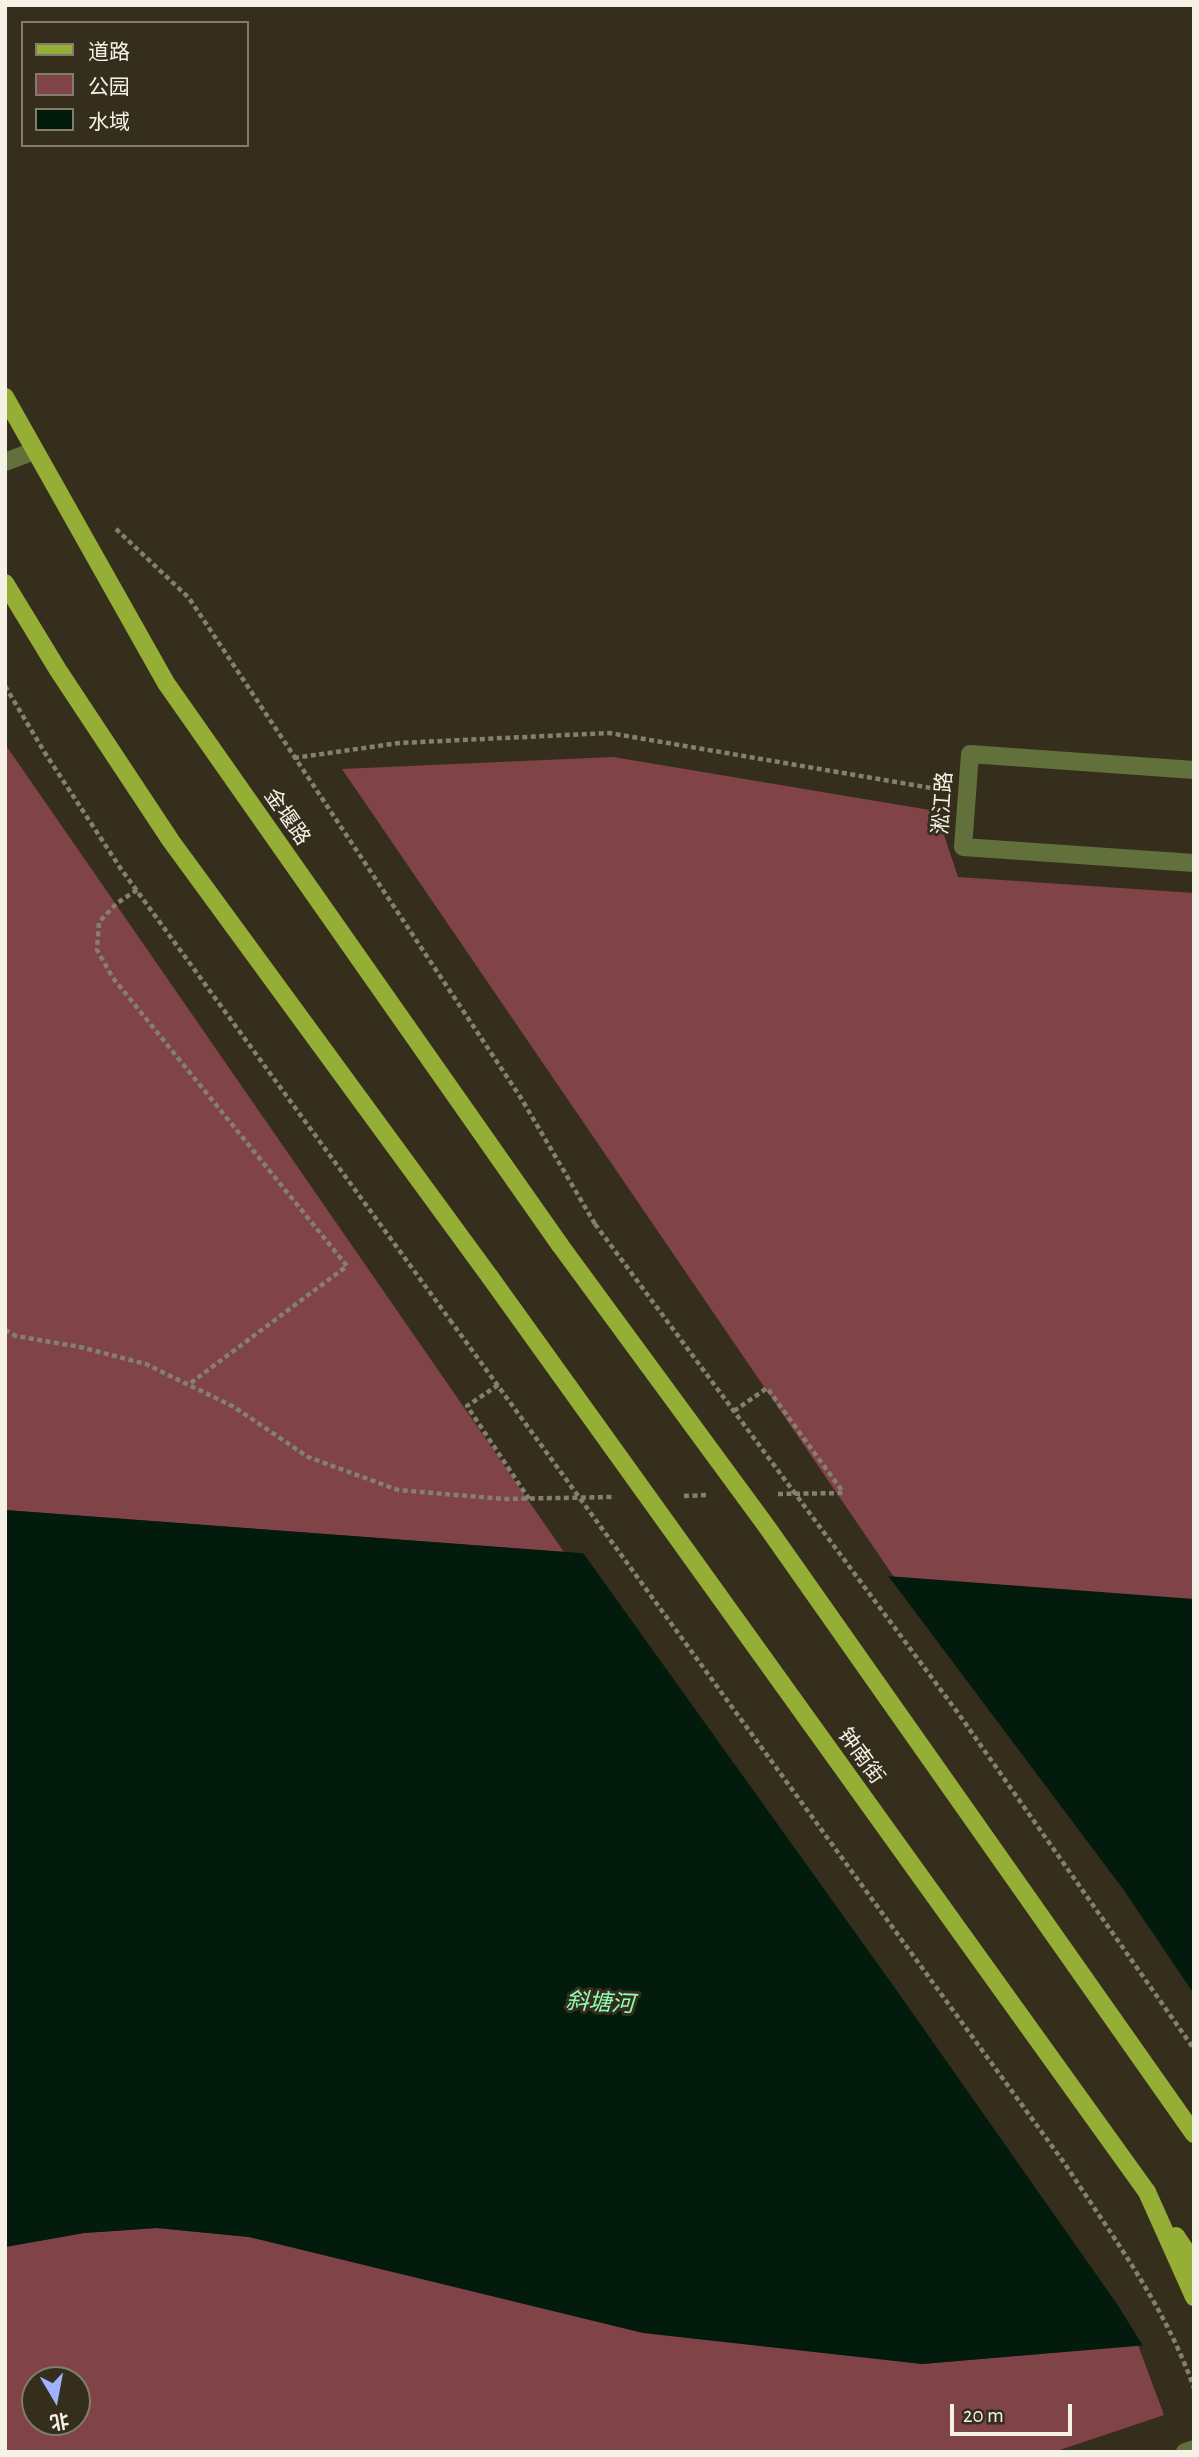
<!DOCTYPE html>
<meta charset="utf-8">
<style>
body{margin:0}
#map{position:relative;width:1199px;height:2457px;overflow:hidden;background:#362e1d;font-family:"Alegreya Sans","Noto Sans SC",sans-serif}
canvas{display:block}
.frame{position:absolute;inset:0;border:7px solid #f6f1e6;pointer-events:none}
.legend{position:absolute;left:21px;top:21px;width:228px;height:126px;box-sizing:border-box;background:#362e1d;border:2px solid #837c6d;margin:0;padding:9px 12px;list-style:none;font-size:21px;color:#f6f1e6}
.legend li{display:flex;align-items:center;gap:14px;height:35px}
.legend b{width:35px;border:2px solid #837c6d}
.north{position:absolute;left:21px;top:2366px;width:70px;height:70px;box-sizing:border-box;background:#362e1d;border:2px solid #837c6d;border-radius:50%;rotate:170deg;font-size:19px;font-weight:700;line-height:28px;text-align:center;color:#f6f1e6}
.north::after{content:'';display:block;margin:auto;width:24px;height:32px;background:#a1b2fd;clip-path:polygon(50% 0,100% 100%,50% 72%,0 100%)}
.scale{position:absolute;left:950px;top:2404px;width:122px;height:32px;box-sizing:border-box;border:4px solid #f6f1e6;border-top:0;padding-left:9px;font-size:21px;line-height:24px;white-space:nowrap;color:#f6f1e6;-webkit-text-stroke:5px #362e1d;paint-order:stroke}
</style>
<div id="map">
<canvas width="1199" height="2457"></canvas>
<div class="frame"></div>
<ul class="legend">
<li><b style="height:9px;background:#95ae36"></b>道路</li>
<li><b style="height:19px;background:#804347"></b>公园</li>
<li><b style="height:19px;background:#021b0c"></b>水域</li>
</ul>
<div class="north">北</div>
<div class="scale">20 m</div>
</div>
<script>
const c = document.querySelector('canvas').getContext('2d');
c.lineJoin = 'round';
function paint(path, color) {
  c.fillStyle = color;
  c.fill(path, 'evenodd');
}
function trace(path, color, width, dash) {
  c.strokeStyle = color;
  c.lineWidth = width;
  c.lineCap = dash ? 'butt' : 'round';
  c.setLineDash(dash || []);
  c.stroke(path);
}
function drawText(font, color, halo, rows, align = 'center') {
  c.font = font + ' "Alegreya Sans","Noto Sans SC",sans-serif';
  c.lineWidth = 6;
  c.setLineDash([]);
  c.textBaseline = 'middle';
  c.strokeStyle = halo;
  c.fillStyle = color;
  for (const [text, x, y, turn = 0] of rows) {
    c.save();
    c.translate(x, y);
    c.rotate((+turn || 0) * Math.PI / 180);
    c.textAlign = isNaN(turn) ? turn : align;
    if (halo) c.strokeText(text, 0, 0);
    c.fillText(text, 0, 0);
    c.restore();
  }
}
const green = new Path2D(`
 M5 744 564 1552 5 1510Z
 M613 757 936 811 958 877 1194 893V1600L894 1577 342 769Z
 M157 2228 249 2237 922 2364 1138 2345 1164 2415 1054 2452H5V2247L84 2233ZM35 2380H77V2422H35Z`);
const water = new Path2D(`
 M5 1510 1194 1599V2339L1148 2345 922 2364 643 2333 249 2237 157 2228 84 2233 5 2247Z`);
const pier = new Path2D(`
 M581 1550 886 1573 1123 1889 1194 1994V2343L1145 2349 1117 2304 895 1988Z`);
const path = new Path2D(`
 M116 529 189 598 521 1098 595 1224
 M5 686 45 753 121 869 450 1320
 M294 758 399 743 609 733 937 789
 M137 890 117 903 99 922 97 950 113 978 347 1266 188 1385
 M5 1330 16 1336 80 1347 146 1364 234 1407 308 1457 398 1490 504 1499 612 1497
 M498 1385 467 1406 529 1499
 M734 1411 767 1388 843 1492
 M778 1494 844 1493
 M684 1496 707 1495`);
const tertiary = new Path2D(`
 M5 462 34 451
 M1194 770 970 754 963 847 1194 863
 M1185 2452 1194 2449`);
const primary = new Path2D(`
 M5 397 166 683 560 1245
 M5 583 58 670 171 841 490 1277
 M1147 2192 1194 2297
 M1176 2236 1194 2263`);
const pathBridge = new Path2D(`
 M595 1224 958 1713 1194 2049
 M450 1320 1065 2164C1112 2236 1165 2306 1194 2388`);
const primaryBridge = new Path2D(`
 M560 1245 767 1527 1194 2134
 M490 1277 1147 2192`);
const streetNames = [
 ["淞江路",943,803,-86],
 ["金堰路",287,817,55],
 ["钟南街",861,1756,54]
];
const waterNames = [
 ["斜塘河",600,2003,3]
];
paint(green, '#804347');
paint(water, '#021b0c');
paint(pier, '#362e1d');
trace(path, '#857f70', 4.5, [5, 3.5]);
trace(tertiary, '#62703b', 18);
trace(primary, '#95ae36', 18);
trace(pathBridge, '#857f70', 4.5, [5, 3.5]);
trace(primaryBridge, '#95ae36', 18);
drawText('21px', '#f6f1e6', '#362e1d', streetNames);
drawText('italic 23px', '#8effb9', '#362e1d', waterNames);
</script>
